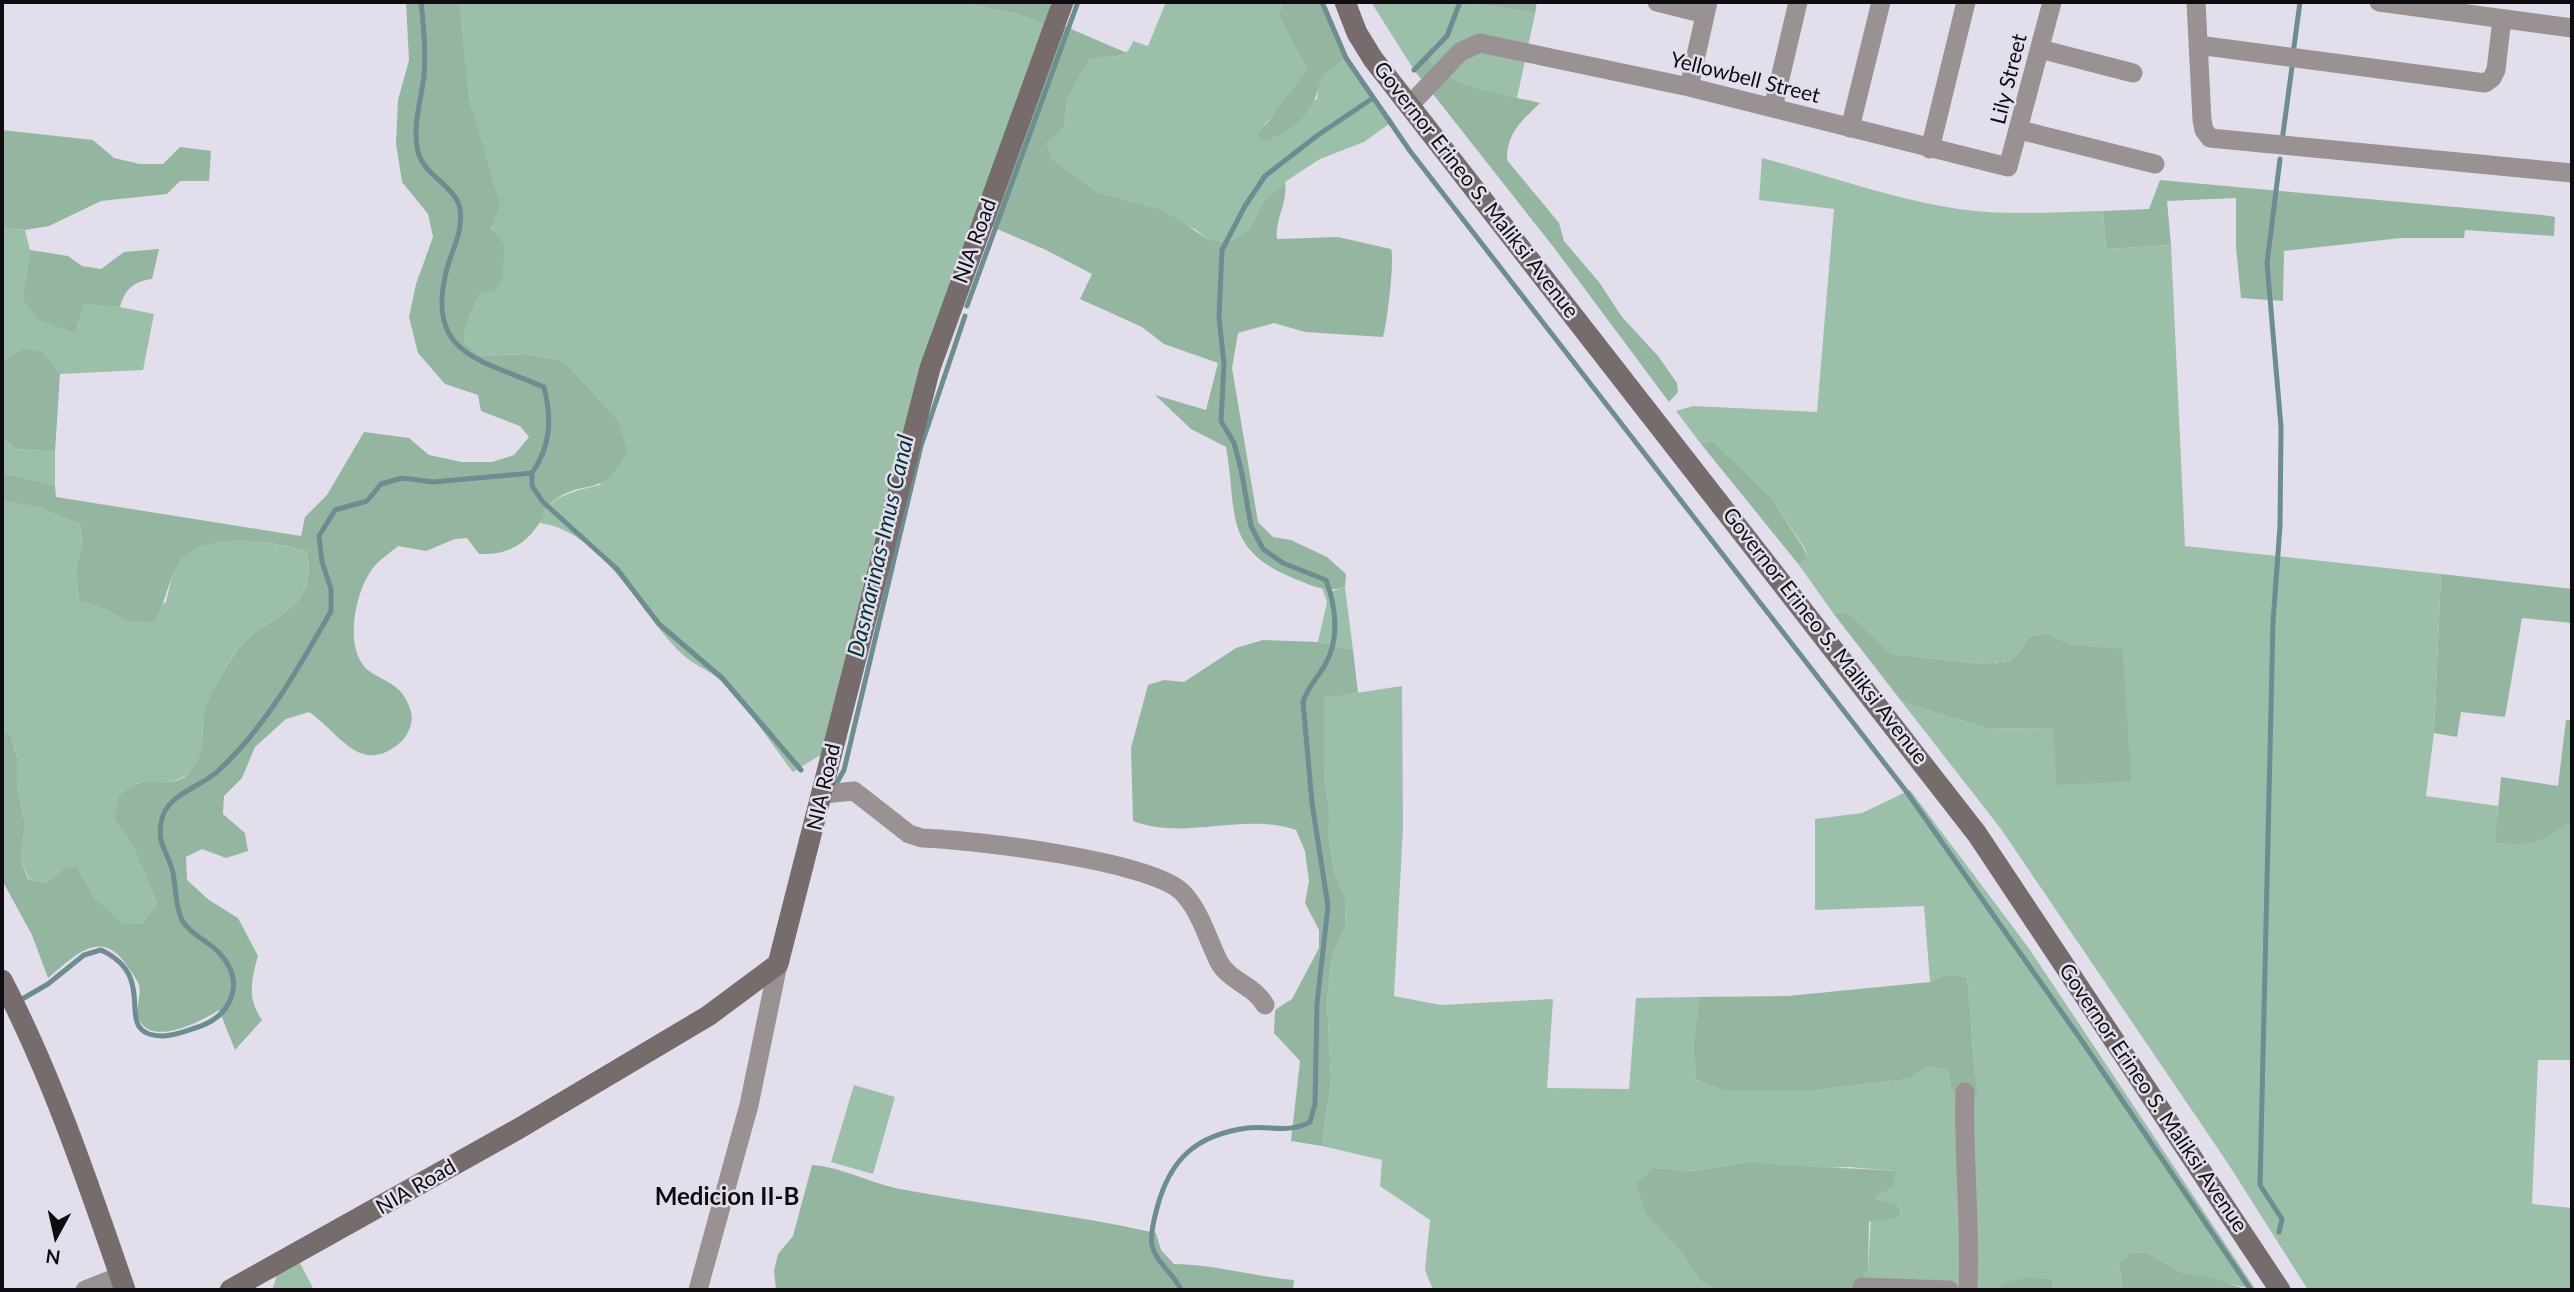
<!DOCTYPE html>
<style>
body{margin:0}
#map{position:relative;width:2574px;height:1292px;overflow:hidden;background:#e3deeb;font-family:Lato,sans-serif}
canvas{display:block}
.frame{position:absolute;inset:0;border:4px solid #0e0c10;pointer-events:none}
.north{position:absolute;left:21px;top:1201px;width:70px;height:70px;-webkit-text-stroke:5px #e3deeb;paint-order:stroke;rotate:188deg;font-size:19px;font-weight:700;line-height:28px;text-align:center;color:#0e0c10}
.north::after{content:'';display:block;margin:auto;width:24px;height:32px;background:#0e0c10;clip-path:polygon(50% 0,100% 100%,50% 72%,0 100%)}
</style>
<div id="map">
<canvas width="2574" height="1292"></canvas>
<div class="frame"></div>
<div class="north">N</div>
</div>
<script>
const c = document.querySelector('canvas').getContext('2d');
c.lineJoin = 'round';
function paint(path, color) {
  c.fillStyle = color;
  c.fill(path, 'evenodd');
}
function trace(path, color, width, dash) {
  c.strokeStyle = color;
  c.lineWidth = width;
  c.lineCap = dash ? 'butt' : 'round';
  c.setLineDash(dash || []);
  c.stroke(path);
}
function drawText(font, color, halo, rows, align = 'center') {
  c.font = font + ' Lato,sans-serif';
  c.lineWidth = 5;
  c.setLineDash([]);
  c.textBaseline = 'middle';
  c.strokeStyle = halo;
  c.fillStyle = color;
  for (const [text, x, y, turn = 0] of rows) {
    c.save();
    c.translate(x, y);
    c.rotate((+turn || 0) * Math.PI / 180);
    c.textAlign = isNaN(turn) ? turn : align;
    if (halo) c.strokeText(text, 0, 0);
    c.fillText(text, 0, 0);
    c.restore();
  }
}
const green = new Path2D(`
 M460 2H959L1018 14 1046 26 822 754 793 772C773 746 742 699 719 679 708 670 694 665 683 655 640 614 604 532 540 523 546 495 576 491 600 485L617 419 564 361 527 354 481 356 464 342 466 325 480 293 494 216 499 205 469 100Z
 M1166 2H1282L1279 16 1307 70 1284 104 1264 125 1317 99 1320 77 1346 58 1393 121 1364 142 1320 159 1285 182 1262 203 1250 229 1228 243 1208 239 1196 230 1146 206 1097 192 1051 158 1047 143 1064 128 1067 100 1089 60C1106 53 1126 64 1133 41L1148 46Z
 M1371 2H1472C1485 8 1515 7 1535 14L1517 98C1488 93 1447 83 1428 58L1414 70Z
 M1762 158C1827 175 1892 199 1959 209 2006 216 2055 212 2103 211L2106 249 2171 245 2185 546 2441 574 2434 733 2426 796 2498 806 2496 842 2572 821V1060H2538L2532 1204 2572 1208V1290H2308L2227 1162 2001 829 1902 702 1986 728 2054 729 2130 781 2123 650 2073 645 2045 633 2029 637 2020 651 2009 661 1983 664 1889 654 1848 612 1833 613 1799 565 1807 558 1805 549 1773 500 1712 440 1701 444 1676 411 1693 406 1817 412 1834 209 1759 200Z
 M2 228 25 230 30 250 22 298 120 307 154 314 143 370 60 374 43 352 5 360 2 366Z
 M2 437 16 449 55 452V485L2 473Z
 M2 501 37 507 80 524 82 542 76 570 79 601 107 610 127 621 166 602C169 591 171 575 177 565 202 528 273 541 307 552 318 612 271 611 241 645 228 660 215 688 207 706 199 727 208 756 189 773 173 786 156 783 137 783L115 820 132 842 157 903 142 924 123 925 96 899 77 867H65L46 883 29 879 21 861 25 824 17 785V757L11 735 2 732Z
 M1345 587 1346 595 1353 650 1318 642 1327 602 1322 588 1333 591Z
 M1402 686 1403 827 1394 996 1441 1005 1553 999 1547 1088 1629 1089 1636 998 1699 997 1693 1048 1696 1080 1722 1090H1817L1909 1079 1927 1066 1948 1070 1951 1088 1979 1093C1971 1054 1972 1016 1967 977L1947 974 1930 982 1924 906 1815 910V819L1862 813 1910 790 2028 947 2256 1290 2181 1272 2146 1252 2131 1253 2119 1262 2122 1290H2054L2052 1279 2001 1283 1994 1290H1856L1868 1270 1872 1198 1895 1171 1849 1167 1801 1169 1750 1162 1693 1171 1654 1168 1646 1213 1681 1252 1700 1281 1717 1290H1433L1425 1270 1430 1220 1380 1186 1382 1160 1322 1146 1331 1080 1327 1000 1332 956 1345 928 1346 899 1334 871 1328 833 1330 817 1324 774 1323 698Z
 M854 1085 895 1097 873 1174 831 1162Z
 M299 1261 314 1290H272L278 1272Z`);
const forest = new Path2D(`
 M406 2H460L469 99 500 205 491 229 504 244 503 278 494 291 480 293 466 325 464 342 481 356 527 354 564 361 617 419 627 450C602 503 585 475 551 503 543 509 544 517 538 525 523 547 505 555 479 554L467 538 455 539 426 551 398 546C390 553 379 560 373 568 356 590 345 641 363 665 376 682 402 678 411 712 414 721 408 735 402 741 361 778 341 734 309 712L286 719 255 747 242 778 224 796 223 814 245 833 248 851 226 858 202 849 186 857 187 880 209 900 238 918 258 956C251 981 247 998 262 1020L235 1050 219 1010C202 1021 149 1049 138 1017 135 1007 142 995 139 985 137 979 131 972 127 966 102 926 74 956 48 978L32 935 2 880V732L11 735 17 758V785L25 824 21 861 28 879 46 883 65 867H77L96 899 123 924H142L157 903 132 843 115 820 118 797C124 792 133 784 140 783 158 780 176 788 190 772 206 755 201 730 205 710 209 696 232 655 242 644 273 611 318 611 307 552 275 541 196 528 176 568 166 587 167 601 153 622L127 621 107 610 79 601 76 570 82 542 80 524 37 507 2 501V473L55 485 56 497 301 536 305 517 327 495 364 432 409 438 429 455 462 462H492L514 455 529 437 520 426 481 411 478 395 445 384 418 353 409 317 416 284 433 237 428 214 402 182 396 144 398 100 409 60Z
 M959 2H1044L1054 6 1046 26 1018 14Z
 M1282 2H1322L1346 58 1321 77C1316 110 1296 131 1264 141L1258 135 1307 70 1279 16Z
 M1472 2H1537L1535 14C1515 7 1485 8 1472 2Z
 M1064 26 1127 53C1113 59 1103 55 1089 60L1067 100 1064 128 1047 143 1051 158 1097 192 1164 211 1208 239 1228 243 1250 229 1262 203 1285 182C1288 204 1275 218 1277 239L1338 237 1391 249C1395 258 1387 326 1383 337L1305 332 1274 323 1238 333 1232 368 1258 522 1273 537 1291 540 1327 557 1346 574 1345 587C1329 593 1314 587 1298 580 1222 550 1238 516 1226 447L1191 429 1155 395 1206 410 1218 363 1164 344 1142 327 1080 299 1092 274 1046 250 990 226Z
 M1428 58C1453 90 1504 94 1540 103 1521 122 1507 132 1507 160L1559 223 1564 241 1599 282 1622 317 1658 356 1677 383 1678 392 1669 402 1555 249 1414 70Z
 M2 130 93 140 114 158 140 164H163L180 147 211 151 209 181H180L167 194 101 201 49 226 25 230 2 228Z
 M2160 180 2543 215 2555 217 2554 236 2465 230 2464 238H2401L2284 251 2283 301 2241 298 2236 247V198L2167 201 2171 245 2106 249 2103 211 2149 209Z
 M159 249 152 279C133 282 126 288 120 307L84 304 74 333 40 320 22 298 30 250 68 256 82 266 101 269 124 252Z
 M23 349 43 352 60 374 55 452 16 449 2 437V366L5 360Z
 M1712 440 1773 500 1804 549 1807 558 1799 565 1701 444Z
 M2441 574 2572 589V623L2522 618 2505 717 2461 712 2457 737 2434 733Z
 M1848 612 1890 654 1983 664 2009 661 2020 651 2029 637 2045 633 2073 645 2123 649 2131 781 2056 785 2054 729 1986 728 1902 702 1833 613Z
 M1263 640 1318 642 1353 650 1358 693 1324 698V774L1330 817 1328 833 1334 871 1346 899 1345 928 1332 956 1327 1000 1331 1080 1322 1146 1291 1141 1300 1061 1274 1033 1275 1010 1292 999 1319 948V930L1305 903 1309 881 1305 851 1296 830C1243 812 1185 841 1133 821L1131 748 1148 685 1164 680 1184 682 1236 648Z
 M2566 720H2572V821C2537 841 2539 847 2495 842L2501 777 2558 786Z
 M1947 974 1967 977C1972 1016 1971 1055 1979 1093L1961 1100 1951 1088 1948 1070 1927 1066 1909 1079 1817 1090H1722L1696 1080 1693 1048 1699 997 1788 996 1930 982Z
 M1750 1162C1798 1168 1846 1167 1895 1171L1894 1186 1873 1198 1899 1207V1217L1869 1222 1868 1270 1856 1290H1717L1700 1281 1681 1252 1645 1213 1637 1183 1654 1168 1693 1171Z
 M812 1165C842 1167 870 1183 900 1189 985 1205 1071 1214 1156 1233L1161 1250 1174 1264C1218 1265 1252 1276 1294 1280L1293 1290H776L774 1271 778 1254 793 1236Z
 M2146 1252 2181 1272 2219 1280 2248 1290H2122L2119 1262 2131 1253Z
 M2026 1278 2052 1279 2054 1290H1994L2001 1283Z`);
const stream = new Path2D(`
 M1322 2 1346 58 1410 151 1906 791 2084 1044 2251 1290
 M2293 54 2300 2
 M1414 70 1447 36 1460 2
 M2282 141 2292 67
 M967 306 1078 2
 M532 473V486L543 502 617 569 659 624 722 678 801 770
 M835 786 844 770 921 446 965 316
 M17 1002 48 984 84 955 101 950C157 976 118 1023 149 1034 166 1040 185 1031 201 1026 232 1014 245 982 221 955 211 942 190 935 182 920 175 906 176 887 173 873 169 853 157 846 161 823 165 794 200 788 218 771 265 728 300 666 331 611V589L322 562 319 536 335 510 367 501 381 484 402 478 433 482 532 473C551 446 552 419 544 387 482 360 422 355 448 265 454 246 463 230 460 209 457 188 426 176 419 155 411 130 421 101 424 76 426 50 424 27 421 2
 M2279 1232 2282 1219 2260 1185 2273 622 2280 526 2281 427 2267 263 2280 159
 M1181 1290C1174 1273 1156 1264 1152 1245 1150 1234 1154 1219 1157 1208 1170 1159 1196 1135 1247 1128 1269 1125 1288 1134 1310 1122L1315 1104 1317 1004 1328 906 1312 803 1303 702C1308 686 1317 679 1325 665 1340 639 1336 607 1326 580L1283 563 1263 549 1251 526 1241 469 1234 443 1221 421 1224 364 1219 317 1222 250 1245 206 1265 176 1318 135 1373 98`);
const street = new Path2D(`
 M1657 2 1705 14
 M2196 2 2202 120 2204 130 2210 138 2572 173
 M2379 2 2572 28
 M2198 45 2485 83 2492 78 2496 70 2502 19
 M2040 49 2133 73
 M1689 87 1708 2
 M1409 106 1460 52 1480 43 1689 87 2008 167 2052 2
 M1773 108 1798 2
 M1850 128 1881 2
 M2020 130 2155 164
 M1930 149 1966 2
 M824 794 854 791 909 834 922 838C972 840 1149 860 1182 892 1200 910 1208 940 1219 962 1229 981 1255 986 1265 1005
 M1965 1092C1963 1159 1971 1224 1968 1290
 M1862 1287 1949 1290
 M85 1290 120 1276
 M698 1290 749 1105 778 964`);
const secondary = new Path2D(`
 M1345 2 1357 33 1373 59 1977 834 2280 1290
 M2 980C53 1078 89 1186 125 1290
 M230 1290 518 1129 708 1016 778 964 930 368 1063 2`);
const streetNames = [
 ["Yellowbell Street",1745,78,14],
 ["Lily Street",2009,79,-76],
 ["Governor Erineo S. Maliksi Avenue",1476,190,52],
 ["NIA Road",975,241,-70],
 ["Governor Erineo S. Maliksi Avenue",1825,636,52],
 ["NIA Road",824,787,-77],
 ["Governor Erineo S. Maliksi Avenue",2153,1098,56],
 ["NIA Road",416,1187,-30]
];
const waterNames = [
 ["Dasmarinas-Imus Canal",881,546,-77]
];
const quarterNames = [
 ["Medicion II-B",727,1197]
];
paint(green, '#9cbfa9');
paint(forest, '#94b6a1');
trace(stream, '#6d8d91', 5);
trace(street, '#999192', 19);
trace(secondary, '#766c6c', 21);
drawText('21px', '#0e0c10', '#e3deeb', streetNames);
drawText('italic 23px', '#063438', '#e3deeb', waterNames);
drawText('bold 24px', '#0e0c10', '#e3deeb', quarterNames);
</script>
